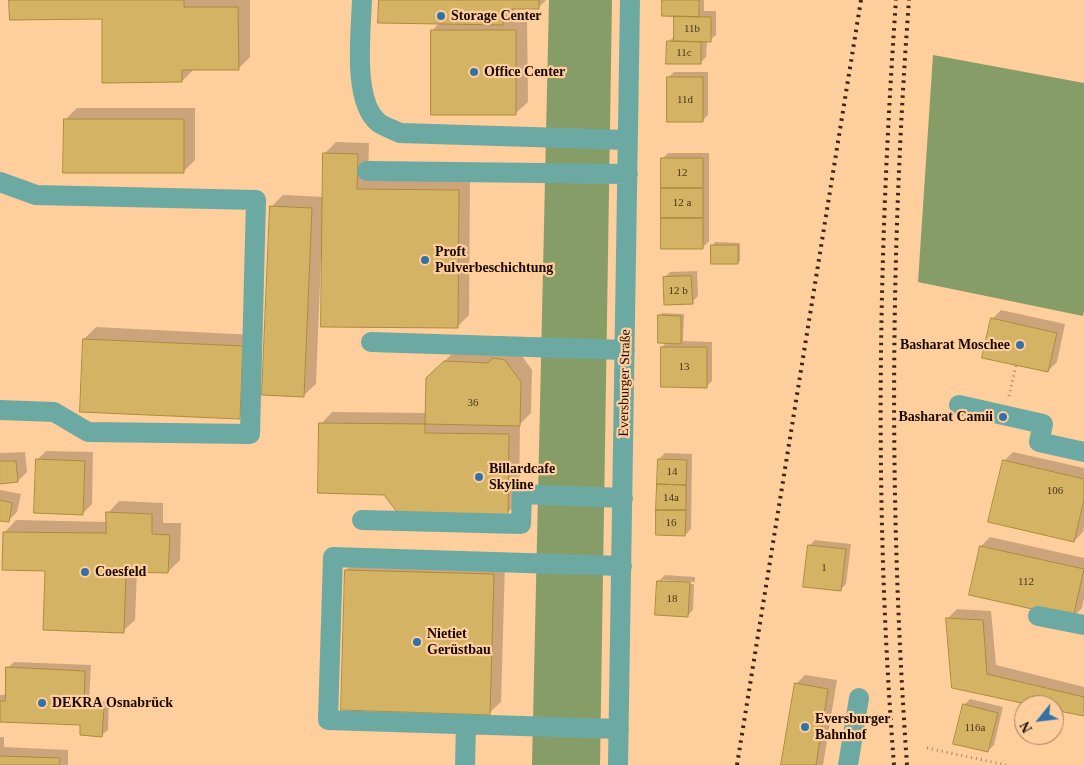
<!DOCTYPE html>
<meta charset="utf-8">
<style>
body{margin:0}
#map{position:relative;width:1084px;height:765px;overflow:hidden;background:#fece9c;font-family:"Times New Roman",serif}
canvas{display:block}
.north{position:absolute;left:1014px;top:695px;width:50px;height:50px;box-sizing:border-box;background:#fece9c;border:1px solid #a27f5e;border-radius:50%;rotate:241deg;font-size:14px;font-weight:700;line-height:20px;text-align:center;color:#190900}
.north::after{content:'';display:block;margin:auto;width:18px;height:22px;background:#3271a8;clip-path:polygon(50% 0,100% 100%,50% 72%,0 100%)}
</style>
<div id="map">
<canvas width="1084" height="765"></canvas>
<div class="north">N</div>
</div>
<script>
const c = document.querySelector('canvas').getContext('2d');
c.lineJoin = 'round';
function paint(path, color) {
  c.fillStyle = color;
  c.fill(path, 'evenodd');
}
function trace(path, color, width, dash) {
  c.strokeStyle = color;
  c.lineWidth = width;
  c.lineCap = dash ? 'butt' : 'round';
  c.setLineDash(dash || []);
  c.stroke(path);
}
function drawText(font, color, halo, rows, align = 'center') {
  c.font = font + ' "Times New Roman",serif';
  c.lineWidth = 4.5;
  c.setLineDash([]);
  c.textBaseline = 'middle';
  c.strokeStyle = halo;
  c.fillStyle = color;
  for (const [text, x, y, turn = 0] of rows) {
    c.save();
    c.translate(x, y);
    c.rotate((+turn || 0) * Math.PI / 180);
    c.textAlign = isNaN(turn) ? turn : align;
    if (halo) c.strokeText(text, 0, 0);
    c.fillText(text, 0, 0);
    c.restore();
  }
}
const forest = new Path2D(`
 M549 0H612L600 765H532Z
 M933 55 1084 83V310L1083 316 918 282Z`);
const shadow = new Path2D(`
 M11 0H250V57L238 69H194L182 81 103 18Z
 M380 0H546L538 8H514V12L507 19H527L528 102 516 113 432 31 440 22Z
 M663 0H704V11H716V35L710 40H707L706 57 700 63 668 42 675 36 676 15Z
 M674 72H708V115L702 121 668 78Z
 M77 108H195V160L183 172 65 120Z
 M336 142 369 143 368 178 470 179 469 315 457 327 321 258 316 384 304 395 271 207 283 195 324 197V154Z
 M668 153H709V241L703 247 662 159Z
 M715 242 740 243V261L737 263 713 245Z
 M697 271 698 296 692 302 664 278 670 272Z
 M1001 310 1065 324 1057 362 1048 371 992 319Z
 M662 313 684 314 683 341 712 342V381L706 387 662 347 667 342 659 316Z
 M96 327 254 335 251 406 239 418 84 339Z
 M517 349 532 370 531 413 520 424 519 502 507 513 385 494 321 424 332 412 426 413 427 378 456 350Z
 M46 451 93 452 92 504 83 513 37 460Z
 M25 452 27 472 18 481 0 482V453Z
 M1013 452 1084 468V527L1083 532 1074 541 1004 461Z
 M665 453 692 454 691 529 685 535 659 459Z
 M0 490 21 494 17 512 8 521 0 519Z
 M119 501 163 503V523H181L180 560 168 572 137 571 135 620 123 631 46 570 5 532 16 520 107 522 108 513Z
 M990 537 1084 558V598L1082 608 1073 617 981 546Z
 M815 540 851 544 846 584 840 590 809 546Z
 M358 558 505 563 501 702 489 713 346 570Z
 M665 575 695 577V582L662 580V582L694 584 693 610 687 616 659 581Z
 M957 609 991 611 996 665 1084 687V715L1054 709V705H1037L954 687 948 618Z
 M14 662 91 665 89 700 109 702 108 730 102 735 82 724 1 720 0 724V695H7L8 668Z
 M805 675 837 680 823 765H782L796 684Z
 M970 699 1003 707 994 745 988 751 964 705Z
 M0 737H4V747L68 750V765H0Z`);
const building = new Path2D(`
 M9 0H184V7H238L239 70H182V82L102 83V19L10 20Z
 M379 0H539V9H503V25L378 23Z
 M662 0H699V17L662 16Z
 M674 16 711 17V42L674 41Z
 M431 30H516V115H431Z
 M667 41 701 42V64H666Z
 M667 77H703V122H667Z
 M64 119H184V173H63Z
 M323 153 358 154 357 189 459 190 458 328 321 327Z
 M661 158H703V188H661Z
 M661 188H703V218H661Z
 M270 206 312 208 304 397 262 395Z
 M661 218H703V249H661Z
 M711 245H738V264H711Z
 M691 276 693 304 664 305 663 277Z
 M658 315 681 316V344L658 343Z
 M991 318 1057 333 1048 372 982 358Z
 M83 339 243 346 240 419 80 412Z
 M661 347H707V388L661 387Z
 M493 358 505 360 521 382 520 426 425 424 426 378 444 361 488 363Z
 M319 423 425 424V433L509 434 508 515 397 512 384 495 318 493Z
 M36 459 85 461 83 515 34 513Z
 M658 459 687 460 686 485 657 484Z
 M1003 460 1084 479V500L1074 542 988 522Z
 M0 461H16L18 482 0 484Z
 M657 484 686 485V510H656Z
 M0 500 12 503 9 522 0 521Z
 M656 510H686L685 536 656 535Z
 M106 512 152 514V534L170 535 168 573 126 572 124 633 43 630 45 571 2 570 3 532 106 533Z
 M808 545 846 549 841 591 803 587Z
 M980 546 1084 569 1073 618 969 595Z
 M345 570 494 574 490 715 341 710Z
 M657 581 690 582 688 617 655 615Z
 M946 618 983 620 987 674 1084 697V716L1054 710V705H1031L952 688Z
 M6 667 85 671 84 706 104 707 102 737 80 735V725L0 722V701H5Z
 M795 683 828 689 816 765H781Z
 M963 704 998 713 988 752 953 744Z
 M0 756 60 758 59 765H0Z`);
const path = new Path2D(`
 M1009 396 1016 365
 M927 748 1006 765`);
const minor = new Path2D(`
 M362 0C361 32 352 102 379 123 385 127 394 130 400 133L628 140
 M367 171 628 174
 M0 182 36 195 256 200 250 434 88 432 54 412 0 410
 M371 342 625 350
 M959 405 1043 424 1039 442 1084 452
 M362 520 521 524 522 494 623 498
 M1038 616 1084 625
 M619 729 328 720 333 557 622 566
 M465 765 466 724
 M618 765 630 0
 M848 765 859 698`);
const rail = new Path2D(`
 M737 765 861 0
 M894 765C874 510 878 255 896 0
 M907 765C889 510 890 255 909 0`);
const markers = [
 [441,16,5,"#3271a8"],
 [474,72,5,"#3271a8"],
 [425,260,5,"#3271a8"],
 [1020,345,5,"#3271a8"],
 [1003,417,5,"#3271a8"],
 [479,477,5,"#3271a8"],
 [85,572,5,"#3271a8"],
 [417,642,5,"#3271a8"],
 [42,703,5,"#3271a8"],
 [805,727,5,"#3271a8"]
];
const numberNames = [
 ["11b",692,29],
 ["11c",684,53],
 ["11d",685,100],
 ["12",682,173],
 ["12 a",682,203],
 ["12 b",678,291],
 ["13",684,367],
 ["36",473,403],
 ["14",672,472],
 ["106",1055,491],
 ["14a",671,498],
 ["16",671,523],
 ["1",824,568],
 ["112",1026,582],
 ["18",672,599],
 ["116a",975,728]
];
const poiNames = [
 ["Storage Center",451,16],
 ["Office Center",484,72],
 ["Proft",435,252],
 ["Pulverbeschichtung",435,268],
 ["Basharat Moschee",1010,345,"right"],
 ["Basharat Camii",993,417,"right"],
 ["Billardcafe",489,469],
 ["Skyline",489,485],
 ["Coesfeld",95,572],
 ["Nietiet",427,634],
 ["Gerüstbau",427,650],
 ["DEKRA Osnabrück",52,703],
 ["Eversburger",815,719],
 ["Bahnhof",815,735]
];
const streetNames = [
 ["Eversburger Straße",625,383,-89]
];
paint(forest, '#869d67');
paint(shadow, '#0003');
paint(building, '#d4b464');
trace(building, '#ab8c3b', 1);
trace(path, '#ab8764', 3, [1, 4]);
trace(minor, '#6ca9a3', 20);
trace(rail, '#3c2718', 4, [2.5, 5]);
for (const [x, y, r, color] of markers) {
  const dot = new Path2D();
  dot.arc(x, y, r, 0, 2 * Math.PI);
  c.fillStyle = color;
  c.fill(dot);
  trace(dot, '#fece9c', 2);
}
drawText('11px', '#483419', null, numberNames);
drawText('bold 14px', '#190900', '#fece9c', poiNames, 'left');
drawText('14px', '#190900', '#fece9c', streetNames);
</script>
